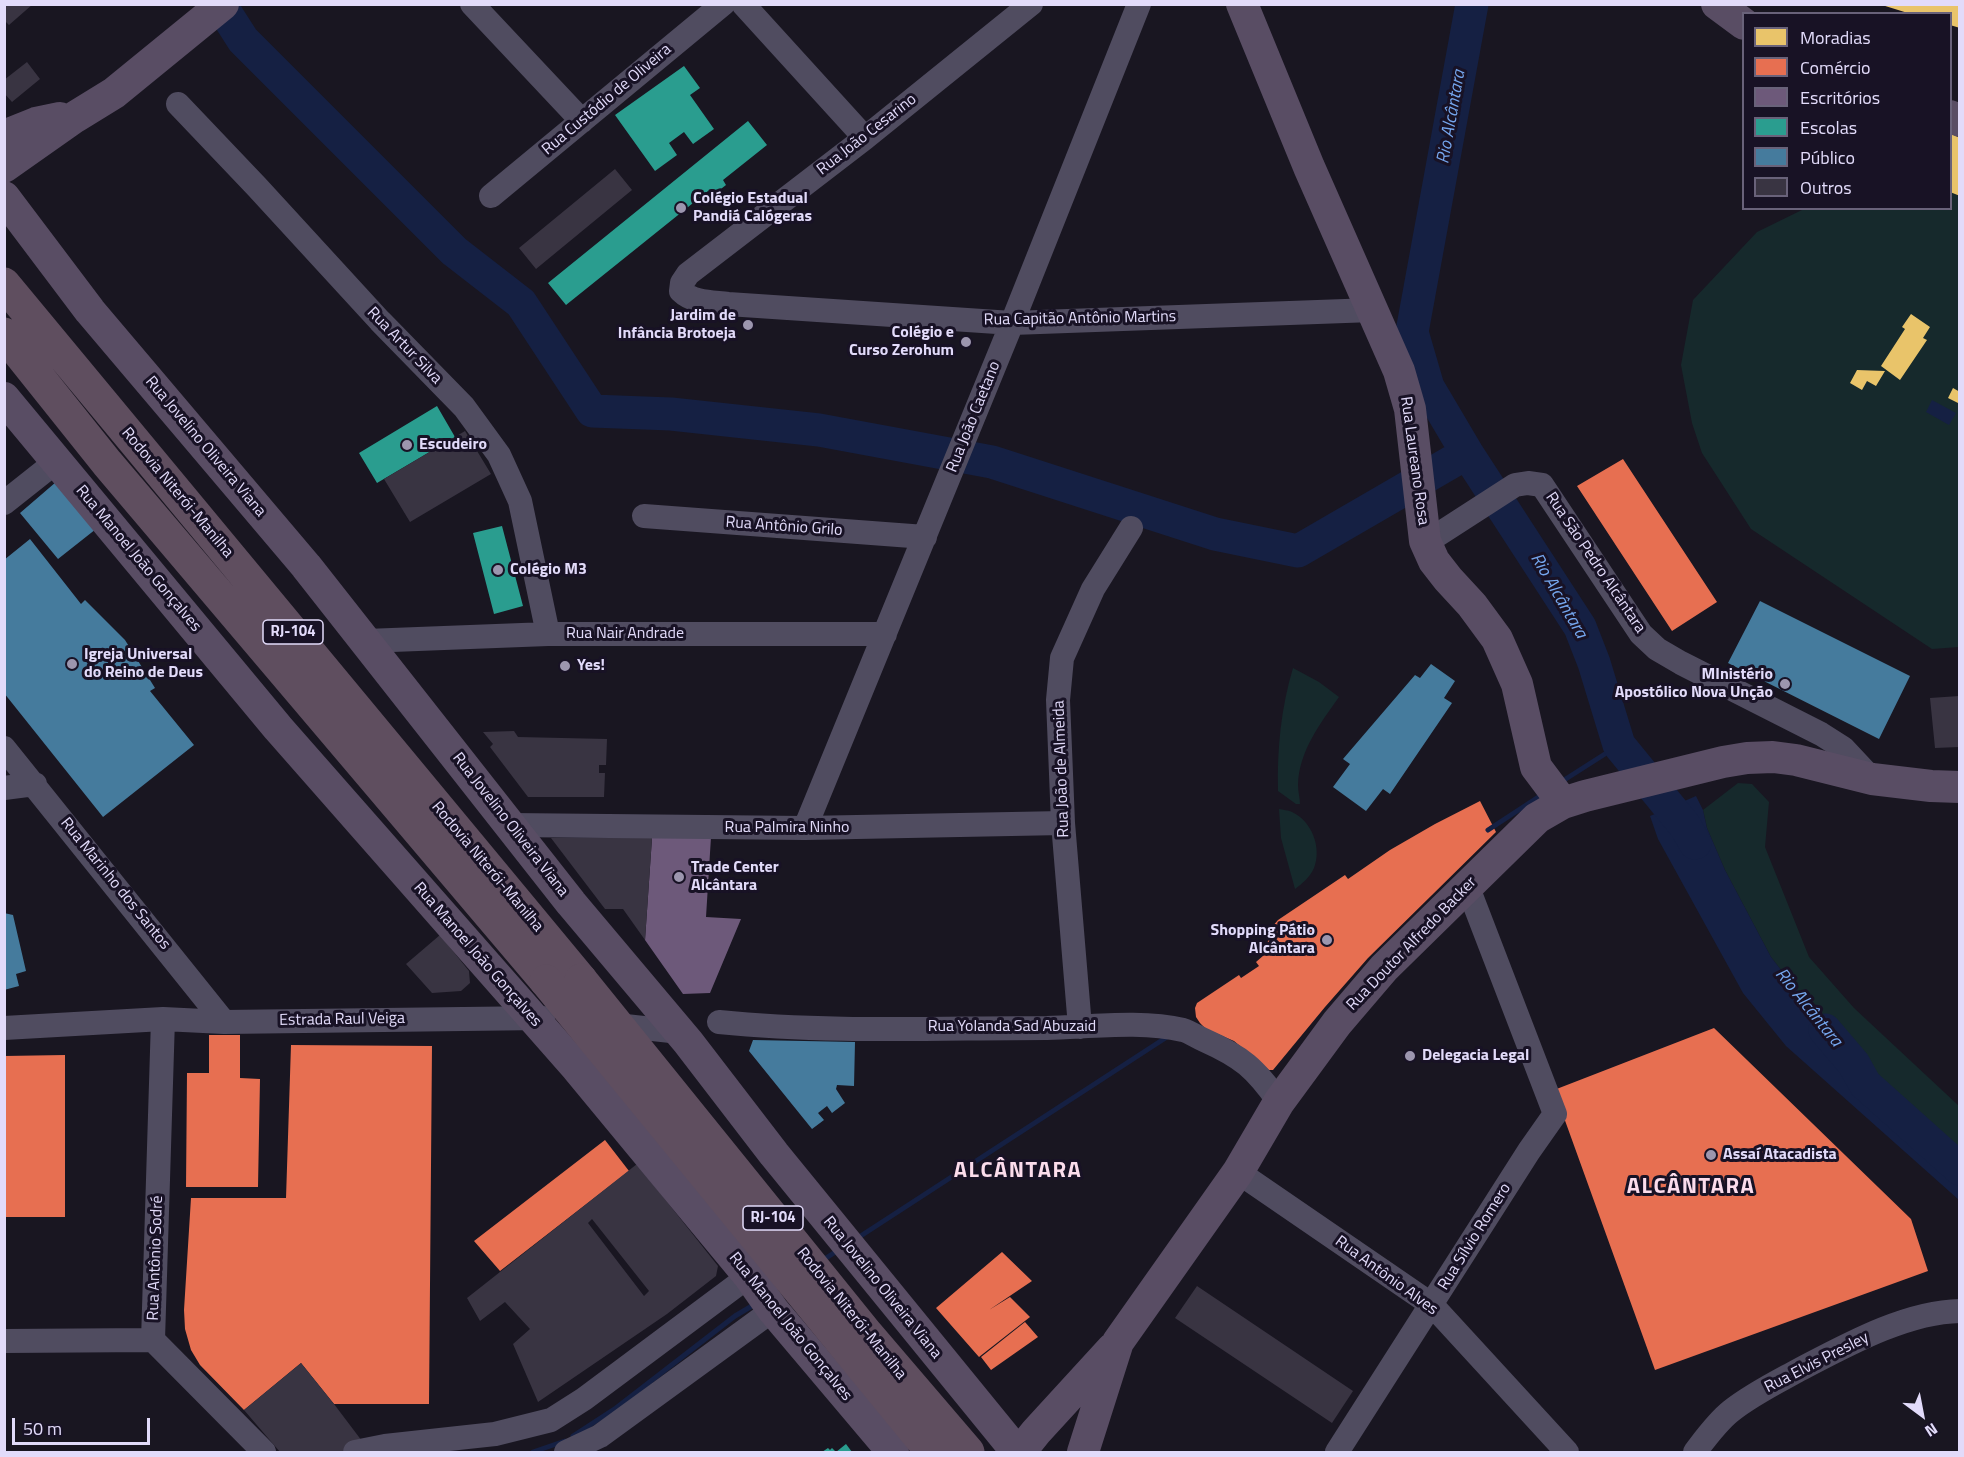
<!DOCTYPE html>
<meta charset="utf-8">
<style>
body{margin:0}
#map{position:relative;width:1964px;height:1457px;overflow:hidden;background:#191621;font-family:"Titillium Web",sans-serif}
canvas{display:block}
.frame{position:absolute;inset:0;border:6px solid #e2dbfa;pointer-events:none}
.legend{position:absolute;left:1742px;top:12px;width:210px;height:198px;box-sizing:border-box;background:#181225;border:2px solid #69627a;margin:0;padding:8px 10px;list-style:none;font-size:18px;color:#e2dbfa}
.legend li{display:flex;align-items:center;gap:12px;height:30px}
.legend b{width:30px;border:2px solid #69627a}
.north{position:absolute;left:1892px;top:1385px;width:60px;height:60px;-webkit-text-stroke:4px #181225;paint-order:stroke;rotate:148deg;font-size:16px;font-weight:700;line-height:24px;text-align:center;color:#e2dbfa}
.north::after{content:'';display:block;margin:auto;width:21px;height:27px;background:#e2dbfa;clip-path:polygon(50% 0,100% 100%,50% 72%,0 100%)}
.scale{position:absolute;left:12px;top:1418px;width:138px;height:27px;box-sizing:border-box;border:3px solid #e2dbfa;border-top:0;padding-left:8px;font-size:18px;line-height:21px;white-space:nowrap;color:#e2dbfa;-webkit-text-stroke:4px #181225;paint-order:stroke}
</style>
<div id="map">
<canvas width="1964" height="1457"></canvas>
<div class="frame"></div>
<ul class="legend">
<li><b style="height:16px;background:#e9c46a"></b>Moradias</li>
<li><b style="height:16px;background:#e76f51"></b>Comércio</li>
<li><b style="height:16px;background:#6d597a"></b>Escritórios</li>
<li><b style="height:16px;background:#2a9d8f"></b>Escolas</li>
<li><b style="height:16px;background:#457b9d"></b>Público</li>
<li><b style="height:16px;background:#393442"></b>Outros</li>
</ul>
<div class="north">N</div>
<div class="scale">50 m</div>
</div>
<script>
const c = document.querySelector('canvas').getContext('2d');
c.lineJoin = 'round';
function paint(path, color) {
  c.fillStyle = color;
  c.fill(path, 'evenodd');
}
function trace(path, color, width, dash) {
  c.strokeStyle = color;
  c.lineWidth = width;
  c.lineCap = dash ? 'butt' : 'round';
  c.setLineDash(dash || []);
  c.stroke(path);
}
function drawText(font, color, halo, rows, align = 'center') {
  c.font = font + ' "Titillium Web",sans-serif';
  c.lineWidth = 6;
  c.setLineDash([]);
  c.textBaseline = 'middle';
  c.strokeStyle = halo;
  c.fillStyle = color;
  for (const [text, x, y, turn = 0] of rows) {
    c.save();
    c.translate(x, y);
    c.rotate((+turn || 0) * Math.PI / 180);
    c.textAlign = isNaN(turn) ? turn : align;
    if (halo) c.strokeText(text, 0, 0);
    c.fillText(text, 0, 0);
    c.restore();
  }
}
const green = new Path2D(`
 M1951 192 1959 196V647L1932 649 1751 529 1702 453 1692 423 1681 365 1693 300 1757 232 1804 209 1950 208Z
 M1293 668 1319 682 1339 697C1320 724 1299 751 1298 785 1298 792 1300 798 1300 804H1296L1278 791C1277 749 1281 708 1293 668Z
 M1738 783 1752 784 1769 802 1765 847 1809 957 1854 1008 1959 1106V1168L1854 1064 1771 957 1725 870 1707 828 1703 810Z
 M1279 809C1283 810 1288 810 1292 812 1312 821 1322 848 1314 868 1310 877 1303 883 1295 889L1281 838Z`);
const water = new Path2D(`
 M1932 400 1956 413 1949 425 1926 412Z
 M1696 796 1703 810 1707 828 1725 870 1771 957 1854 1064 1865 1084 1959 1169V1200L1786 1046 1743 993 1658 839 1650 816Z`);
const homes = new Path2D(`
 M1960 4V28L1950 25V14H1911L1882 5Z
 M1950 133 1960 138V196L1950 192Z
 M1911 314 1930 327 1923 338 1927 340 1900 380 1881 366 1905 329 1902 327Z
 M1857 370 1885 371 1876 386 1867 381 1862 390 1850 383Z
 M1953 388 1960 392V404L1948 398Z`);
const shops = new Path2D(`
 M1623 459 1717 602 1672 631 1577 486Z
 M1480 801 1496 832 1368 958 1325 1007 1273 1070H1269L1234 1041 1206 1029 1200 1023 1196 1017 1195 1008 1197 1003 1239 975 1241 978 1259 966 1256 962 1264 955 1272 927 1278 920 1345 875 1348 879 1390 850 1435 824Z
 M1714 1028 1911 1219 1928 1271 1655 1370 1554 1090Z
 M209 1035H240V1078L260 1079 258 1187H186L187 1073H209Z
 M291 1045 432 1046 429 1404H334L301 1363 244 1410 200 1365 191 1350 185 1329 184 1310 191 1198H286Z
 M65 1055V1217H4V1056Z
 M605 1140 629 1171 500 1271 474 1241Z
 M1002 1252 1032 1281 989 1310 1010 1297 1030 1317 979 1357 936 1308Z
 M1025 1322 1038 1337 991 1370 981 1357Z`);
const offices = new Path2D(`
 M711 837 706 917 741 919 710 993 683 994 645 940 652 838Z`);
const schools = new Path2D(`
 M684 66 700 88 690 95 714 129 693 144 684 132 669 143 677 155 655 171 615 115Z
 M748 121 767 145 723 180 726 185 712 196 708 191 566 305 548 283Z
 M437 406 455 437 377 483 359 453Z
 M502 526 523 606 494 614 473 533Z
 M846 1444 852 1452H822L828 1448 830 1450 832 1448 836 1452Z`);
const public = new Path2D(`
 M56 482 96 529 58 559 20 513Z
 M30 539 81 604 85 600 125 640 155 688 150 691 194 745 103 817 4 693V560Z
 M1760 601 1910 676 1879 739 1728 663Z
 M1431 664 1455 681 1444 698 1452 703 1390 794 1383 789 1366 811 1333 787 1350 764 1343 759 1415 675 1420 678Z
 M4 913 13 915 26 971 16 974 19 986 4 990Z
 M753 1040 855 1042 854 1086 837 1085 836 1089 845 1103 832 1113 827 1106 818 1113 824 1120 812 1129 749 1051Z`);
const stream = new Path2D(`
 M1561 782 1619 745
 M1488 830 1543 794
 M856 1239 1170 1035
 M823 1260 840 1249
 M573 1436 616 1408 735 1316 757 1303
 M533 1452 565 1441`);
const river = new Path2D(`
 M220 4 243 40 454 251 521 303 592 411 671 414 819 430 992 462 1215 534 1298 551 1467 453
 M1472 4 1412 332 1428 387 1467 453 1580 627 1594 663 1619 745 1685 826 1695 843
 M1825 1030 1854 1064 1865 1084 1960 1169`);
const building = new Path2D(`
 M4 4H33L9 25 4 20Z
 M27 62 40 79 12 102 4 93V80Z
 M615 169 632 190 536 269 519 248Z
 M465 431 491 474 410 522 384 479Z
 M1959 696V747L1935 748 1930 698Z
 M514 731 518 737 607 739 606 765H599V773H605L604 797H528L490 747 493 744 483 732Z
 M551 838H652L645 940 623 909H605Z
 M440 935 469 971 470 983 461 991 432 993 406 964Z
 M637 1164 718 1266 716 1276 667 1314 538 1402 513 1344 530 1329 505 1302 480 1321 467 1298ZM592 1219 649 1291 644 1296 588 1223Z
 M1197 1286 1353 1391 1332 1423 1175 1318Z
 M301 1363 334 1404 365 1445 339 1452H280L244 1410Z`);
const minor = new Path2D(`
 M472 4 582 121
 M743 4 865 138
 M1031 4 865 138 688 274 682 283 681 291C693 303 713 302 728 304L1012 323 1373 310
 M178 104 257 187 380 321 464 407 499 455 520 501 548 634
 M491 196 723 4
 M4 503 57 461
 M644 516 925 537
 M1436 536 1515 485 1528 483 1542 485 1641 634 1657 649 1681 663 1821 734 1843 748 1872 779
 M366 641 548 634H885
 M4 748 224 1022
 M4 788 35 784
 M510 825 805 828 1063 823
 M805 828 1012 323 1139 4
 M163 1019 153 1340 264 1452
 M719 1022C827 1033 937 1028 1047 1028 1089 1027 1142 1020 1183 1030 1190 1032 1197 1037 1204 1040 1242 1057 1255 1068 1279 1102
 M607 1024 680 1032
 M1080 1027 1063 823 1058 700 1062 658 1093 589 1131 528
 M4 1028 163 1019 224 1022 543 1018
 M1238 1172 1432 1305 1567 1452
 M4 1341 153 1340
 M355 1452 385 1446 495 1434 551 1420 584 1399 749 1276
 M566 1452 600 1436 773 1310
 M1337 1452 1529 1151 1555 1114 1467 885
 M1695 1452C1705 1439 1717 1422 1731 1411 1751 1395 1775 1383 1797 1371 1845 1346 1905 1312 1960 1311`);
const major = new Path2D(`
 M1242 4 1309 167 1399 371 1410 409 1425 541 1434 561 1448 579 1472 605 1497 639 1517 684 1536 767 1563 803
 M1717 4 1744 24
 M1950 116 1960 121
 M4 136 36 123 60 118
 M4 167 75 117 114 93 223 4
 M4 197 90 311 306 566 571 903 688 1042 774 1154 1017 1452
 M4 398 278 728 577 1068 749 1276 773 1310 893 1452
 M1020 1452 1036 1432 1112 1349
 M1083 1452 1118 1342 1238 1172 1279 1102 1337 1023 1384 968 1537 818 1563 803 1585 796 1723 762 1747 758 1773 757 1796 760 1872 779 1931 786 1960 787`);
const highway = new Path2D(`
 M4 284 581 980
 M4 334 107 463 546 981`);
const highwayBridge = new Path2D(`
 M581 980 867 1334 968 1452
 M546 981 932 1452`);
const markers = [
 [681,208,6,"#9c96ae"],
 [748,325,6,"#9c96ae"],
 [966,342,6,"#9c96ae"],
 [407,445,6,"#9c96ae"],
 [498,570,6,"#9c96ae"],
 [72,664,6,"#9c96ae"],
 [565,666,6,"#9c96ae"],
 [1785,684,6,"#9c96ae"],
 [679,877,6,"#9c96ae"],
 [1327,940,6,"#9c96ae"],
 [1410,1056,6,"#9c96ae"],
 [1711,1155,6,"#9c96ae"]
];
const shields = [
 [293,632,60],
 [773,1218,60]
];
const shieldNames = [
 ["RJ-104",293,632],
 ["RJ-104",773,1218]
];
const streetNames = [
 ["Rua Custódio de Oliveira",607,100,-40],
 ["Rua João Cesarino",867,135,-38],
 ["Rua Capitão Antônio Martins",1080,319,-1],
 ["Rua Artur Silva",404,346,46],
 ["Rua João Caetano",974,417,-68],
 ["Rua Jovelino Oliveira Viana",205,447,50],
 ["Rua Laureano Rosa",1414,461,82],
 ["Rodovia Niterói-Manilha",177,493,50],
 ["Rua Antônio Grilo",784,527,4],
 ["Rua Manoel João Gonçalves",138,559,50],
 ["Rua São Pedro Alcântara",1595,563,56],
 ["Rua Nair Andrade",625,634],
 ["Rua João de Almeida",1062,769,-92],
 ["Rua Jovelino Oliveira Viana",510,825,52],
 ["Rua Palmira Ninho",787,828],
 ["Rodovia Niterói-Manilha",487,867,50],
 ["Rua Marinho dos Santos",115,884,51],
 ["Rua Doutor Alfredo Backer",1412,944,-46],
 ["Rua Manoel João Gonçalves",477,955,49],
 ["Estrada Raul Veiga",342,1020,-1],
 ["Rua Yolanda Sad Abuzaid",1012,1027],
 ["Rua Sílvio Romero",1475,1237,-58],
 ["Rua Antônio Sodré",156,1258,-88],
 ["Rua Antônio Alves",1386,1276,36],
 ["Rua Jovelino Oliveira Viana",882,1288,51],
 ["Rodovia Niterói-Manilha",851,1314,51],
 ["Rua Manoel João Gonçalves",790,1327,51],
 ["Rua Elvis Presley",1817,1363,-27]
];
const poiNames = [
 ["Colégio Estadual",693,199],
 ["Pandiá Calógeras",693,217],
 ["Jardim de",736,316,"right"],
 ["Infância Brotoeja",736,334,"right"],
 ["Colégio e",954,333,"right"],
 ["Curso Zerohum",954,351,"right"],
 ["Escudeiro",419,445],
 ["Colégio M3",510,570],
 ["Igreja Universal",84,655],
 ["do Reino de Deus",84,673],
 ["Yes!",577,666],
 ["MInistério",1773,675,"right"],
 ["Apostólico Nova Unção",1773,693,"right"],
 ["Trade Center",691,868],
 ["Alcântara",691,886],
 ["Shopping Pátio",1315,931,"right"],
 ["Alcântara",1315,949,"right"],
 ["Delegacia Legal",1422,1056],
 ["Assaí Atacadista",1723,1155]
];
const waterNames = [
 ["Rio Alcântara",1452,117,-80],
 ["Rio Alcântara",1558,596,60],
 ["Rio Alcântara",1808,1008,51]
];
const districtNames = [
 ["ALCÂNTARA",1018,1172],
 ["ALCÂNTARA",1691,1188]
];
paint(green, '#16292c');
paint(water, '#152043');
paint(homes, '#e9c46a');
paint(shops, '#e76f51');
paint(offices, '#6d597a');
paint(schools, '#2a9d8f');
paint(public, '#457b9d');
trace(stream, '#152043', 5);
trace(river, '#152043', 33);
paint(building, '#393442');
trace(minor, '#504c60', 24);
trace(major, '#594d64', 32);
trace(highway, '#5f4e5f', 33);
trace(highwayBridge, '#5f4e5f', 33);
for (const [x, y, r, color] of markers) {
  const dot = new Path2D();
  dot.arc(x, y, r, 0, 2 * Math.PI);
  c.fillStyle = color;
  c.fill(dot);
  trace(dot, '#181225', 2);
}
for (const [x, y, w] of shields) {
  const box = new Path2D();
  box.roundRect(x - w / 2, y - 12, w, 24, 4.5);
  c.fillStyle = '#181225';
  c.fill(box);
  trace(box, '#e2dbfa', 1.5);
}
drawText('bold 15px', '#e2dbfa', null, shieldNames);
drawText('16px', '#e2dbfa', '#181225', streetNames);
drawText('bold 16px', '#e2dbfa', '#181225', poiNames, 'left');
drawText('italic 18px', '#75a6ee', '#181225', waterNames);
c.letterSpacing = '1.5px';
drawText('bold 22px', '#fbdcec', '#181225', districtNames);
c.letterSpacing = '0px';
</script>
